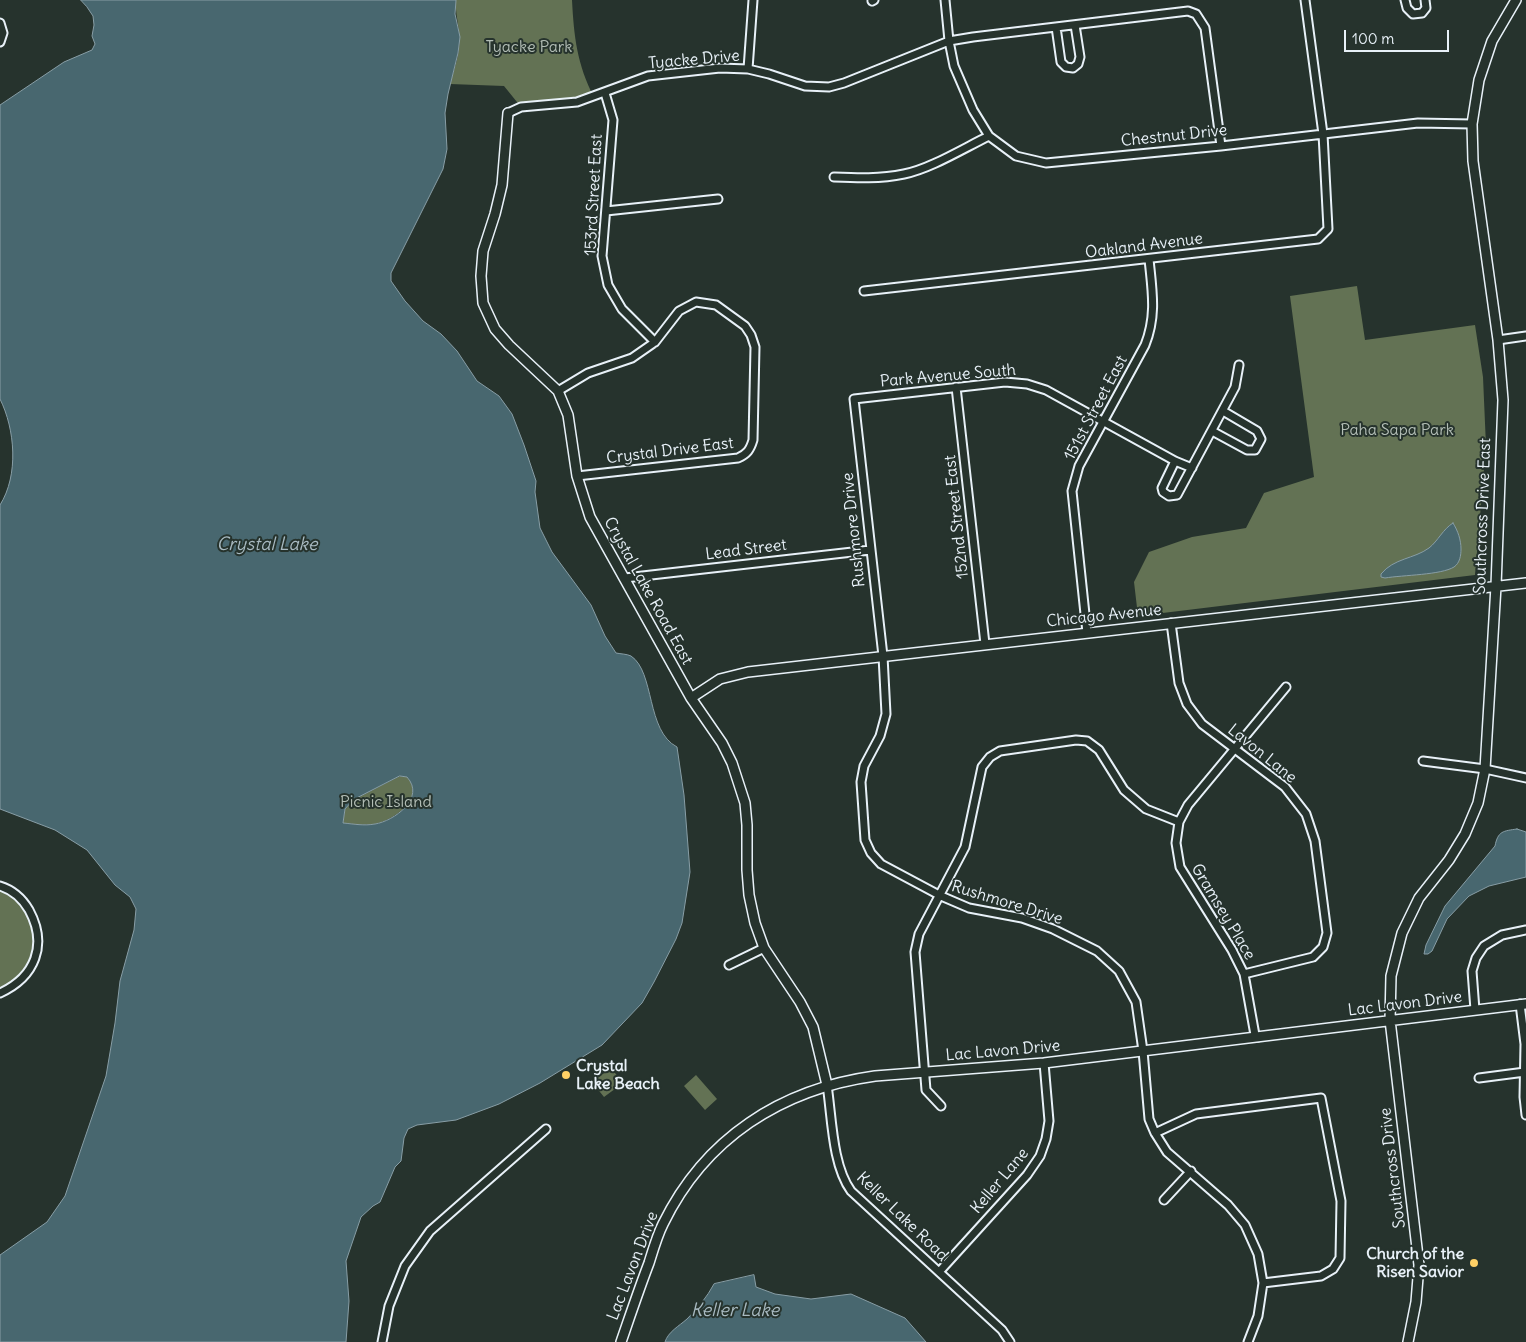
<!DOCTYPE html>
<style>
body{margin:0}
#map{position:relative;width:1526px;height:1342px;overflow:hidden;background:#26332d;font-family:Delius,sans-serif}
canvas{display:block}
.scale{position:absolute;left:1344px;top:30px;width:105px;height:22px;box-sizing:border-box;border:2px solid #e8f1f8;border-top:0;padding-left:6px;font-size:15px;line-height:18px;white-space:nowrap;color:#e8f1f8;-webkit-text-stroke:4px #26332d;paint-order:stroke}
</style>
<div id="map">
<canvas width="1526" height="1342"></canvas>
<div class="scale">100 m</div>
</div>
<script>
const c = document.querySelector('canvas').getContext('2d');
c.lineJoin = 'round';
function paint(path, color) {
  c.fillStyle = color;
  c.fill(path, 'evenodd');
}
function trace(path, color, width, dash) {
  c.strokeStyle = color;
  c.lineWidth = width;
  c.lineCap = dash ? 'butt' : 'round';
  c.setLineDash(dash || []);
  c.stroke(path);
}
function drawText(font, color, halo, rows, align = 'center') {
  c.font = font + ' Delius,sans-serif';
  c.lineWidth = 4;
  c.setLineDash([]);
  c.textBaseline = 'middle';
  c.strokeStyle = halo;
  c.fillStyle = color;
  for (const [text, x, y, turn = 0] of rows) {
    c.save();
    c.translate(x, y);
    c.rotate((+turn || 0) * Math.PI / 180);
    c.textAlign = isNaN(turn) ? turn : align;
    if (halo) c.strokeText(text, 0, 0);
    c.fillText(text, 0, 0);
    c.restore();
  }
}
const green = new Path2D(`
 M456 0H572C574 37 577 64 594 97L521 107 504 86 450 84C454 69 461 52 459 36 459 24 455 13 456 0Z
 M1357 286 1365 340 1475 325 1483 377 1486 446 1475 575 1138 616 1134 582 1149 552 1192 537 1246 528 1264 493 1314 477 1290 296Z
 M400 776 407 777C426 798 394 820 375 824 364 826 354 824 343 823L345 809 353 800Z
 M0 889C13 894 22 903 28 915 43 949 32 972 0 989Z
 M611 1068 623 1083 604 1097 592 1082Z
 M696 1075 717 1099 705 1110 684 1086Z`);
const water = new Path2D(`
 M81 0H456L455 14 460 37 458 53 448 94 445 113 447 149 443 169 391 273V281L405 301 423 321 441 334 457 351 477 381 499 396 512 414 524 445 536 481 535 492 540 528 552 552 591 605 605 636 616 653C621 654 627 654 631 656 655 672 646 731 677 747L684 795 690 872 682 923 676 939 654 982 642 1003 602 1045 540 1083 499 1104 456 1120 417 1125 408 1129 404 1138 401 1161 395 1167 380 1202 373 1206 361 1217 346 1261 349 1301 346 1342H0V1255L47 1222 65 1196 106 1076 115 1023 120 981 134 930 136 909 130 897 115 885 87 850 55 830 0 809V505C19 475 15 429 0 399V105L64 62 92 50 95 44 92 36 94 25 93 16 87 7ZM400 776 407 777C426 798 394 821 375 824 364 826 354 824 343 823L345 809 353 800Z
 M1453 523C1458 531 1461 540 1461 549 1461 555 1460 563 1454 567 1441 575 1403 575 1385 578L1381 577V574C1394 558 1414 559 1429 548 1438 541 1443 529 1453 523Z
 M1517 829 1526 832V877L1489 886 1469 896 1447 919 1432 951 1428 954H1424L1426 945 1445 906 1495 846C1498 831 1503 831 1517 829Z
 M754 1275 756 1287 775 1294 811 1299 851 1294 905 1318 926 1342H665C668 1332 679 1326 687 1319 698 1308 707 1297 714 1284Z`);
const street = new Path2D(`
 M945 0 949 41 954 66 973 110 989 136 1016 156 1046 163 1221 146 1418 123 1472 124
 M1405 0 1407 8 1413 14 1422 13 1426 8 1425 0
 M872 1 874 0
 M0 23 3 33 0 42
 M1056 27 1061 62 1066 67 1073 68 1078 64 1080 57 1075 25
 M748 69 753 0
 M605 93 613 120 602 256 608 285 622 309 655 342
 M508 113 521 107 577 102 648 76 720 68 748 69 769 74 805 86 829 87 844 83 949 41 973 37 1188 11 1196 14 1205 28 1221 146
 M834 177C857 178 880 179 904 174 930 169 964 148 989 136
 M606 211 718 199
 M864 291 1318 239 1328 229 1323 134 1305 0
 M1498 340 1526 336
 M956 387 985 644
 M558 391 588 373 632 358 655 342 679 311 696 302 716 305 745 326 751 335 755 347 753 440C750 450 747 454 738 458L577 476
 M1212 431 1247 450H1255L1261 439 1257 431 1223 411
 M1175 461 1162 488 1163 492 1169 496 1177 495 1235 387 1239 365
 M1192 468 1175 461 1046 390 1027 384 1005 382 854 399 883 656 886 714 880 736 864 766 861 782 865 840 871 853 881 864 941 896 969 908 1022 918 1053 929 1097 951 1119 971 1136 1002 1143 1051 1149 1119 1155 1133 1167 1152 1228 1205 1245 1225 1258 1254 1263 1283 1258 1316 1248 1342
 M625 578 870 550
 M1171 623 1179 683 1187 704 1202 724 1285 787 1306 814 1315 841 1327 933 1323 947 1313 957 1244 974
 M1087 633 1072 491 1079 466 1145 345C1157 315 1152 290 1149 259
 M1423 761 1485 769 1526 778
 M0 886C13 890 22 898 29 910 48 945 35 977 0 993
 M729 965 764 948
 M1520 1004 1525 1044 1524 1097 1526 1115
 M1475 1010 1472 971 1476 958 1484 946 1502 935 1526 930
 M1258 1037 1255 1035 1244 974 1232 950 1180 867 1176 843 1179 822 1188 805 1286 687
 M1479 1078 1525 1072
 M827 1085C832 1117 832 1165 851 1191L1002 1330 1010 1342
 M941 1106 926 1090 915 952 919 934 965 847 982 767 990 757 1000 751 1076 740 1087 741 1099 750 1124 790 1146 809 1179 822
 M1155 1133 1196 1114 1321 1098 1341 1201 1340 1258 1333 1269 1321 1276 1263 1283
 M1164 1200 1191 1171
 M939 1272 1027 1175 1040 1156 1046 1139 1049 1121 1044 1063
 M382 1342 389 1306 405 1266 430 1231 546 1129`);
const secondary = new Path2D(`
 M508 113 502 185 495 214 483 251 481 276 483 303 495 329 509 345 558 391 568 415 577 476 590 517 691 698 722 743 732 763 745 803 747 825V870L749 895 755 923 764 948 800 1002 813 1027 827 1085
 M691 698 720 679 748 672 1526 583
 M621 1342C630 1316 639 1289 649 1263 653 1250 657 1236 663 1224 705 1138 781 1089 875 1076L1044 1063 1526 1004
 M1408 1342 1416 1302 1419 1265 1390 1020 1391 976 1402 933 1419 898 1449 860 1465 834 1478 803 1485 769 1496 586 1503 400 1498 340 1473 161 1472 124 1479 80 1492 41 1516 0`);
const markers = [
 [566,1075,5,"#ffd166"],
 [1474,1263,5,"#ffd166"]
];
const parkNames = [
 ["Tyacke Park",529,47],
 ["Paha Sapa Park",1397,430],
 ["Picnic Island",386,802]
];
const streetNames = [
 ["Tyacke Drive",694,60,-5],
 ["Chestnut Drive",1174,136,-6],
 ["153rd Street East",594,195,-87],
 ["Oakland Avenue",1144,246,-7],
 ["Park Avenue South",948,376,-5],
 ["151st Street East",1096,408,-62],
 ["Crystal Drive East",670,451,-7],
 ["Southcross Drive East",1483,516,-88],
 ["152nd Street East",957,517,-96],
 ["Rushmore Drive",854,530,-96],
 ["Lead Street",746,550,-7],
 ["Crystal Lake Road East",648,591,61],
 ["Chicago Avenue",1104,616,-6],
 ["Lavon Lane",1262,754,39],
 ["Rushmore Drive",1007,903,17],
 ["Gramsey Place",1223,912,59],
 ["Lac Lavon Drive",1405,1004,-7],
 ["Lac Lavon Drive",1003,1051,-5],
 ["Southcross Drive",1393,1168,-97],
 ["Keller Lane",1000,1181,-50],
 ["Keller Lake Road",902,1217,44],
 ["Lac Lavon Drive",633,1266,-69]
];
const poiNames = [
 ["Crystal",576,1066],
 ["Lake Beach",576,1084],
 ["Church of the",1464,1254,"right"],
 ["Risen Savior",1464,1272,"right"]
];
const waterNames = [
 ["Crystal Lake",267,545],
 ["Keller Lake",735,1311]
];
paint(green, '#637254');
paint(water, '#48676f');
trace(water, '#889ea6', 1);
trace(street, '#e8f1f8', 11);
trace(secondary, '#e8f1f8', 12);
trace(street, '#26332d', 7);
trace(secondary, '#26332d', 9);
for (const [x, y, r, color] of markers) {
  const dot = new Path2D();
  dot.arc(x, y, r, 0, 2 * Math.PI);
  c.fillStyle = color;
  c.fill(dot);
  trace(dot, '#26332d', 2);
}
drawText('16px', '#b3beb6', '#26332d', parkNames);
drawText('16px', '#e8f1f8', '#26332d', streetNames);
drawText('bold 16px', '#e8f1f8', '#26332d', poiNames, 'left');
drawText('italic 18px', '#a8bac1', '#26332d', waterNames);
</script>
